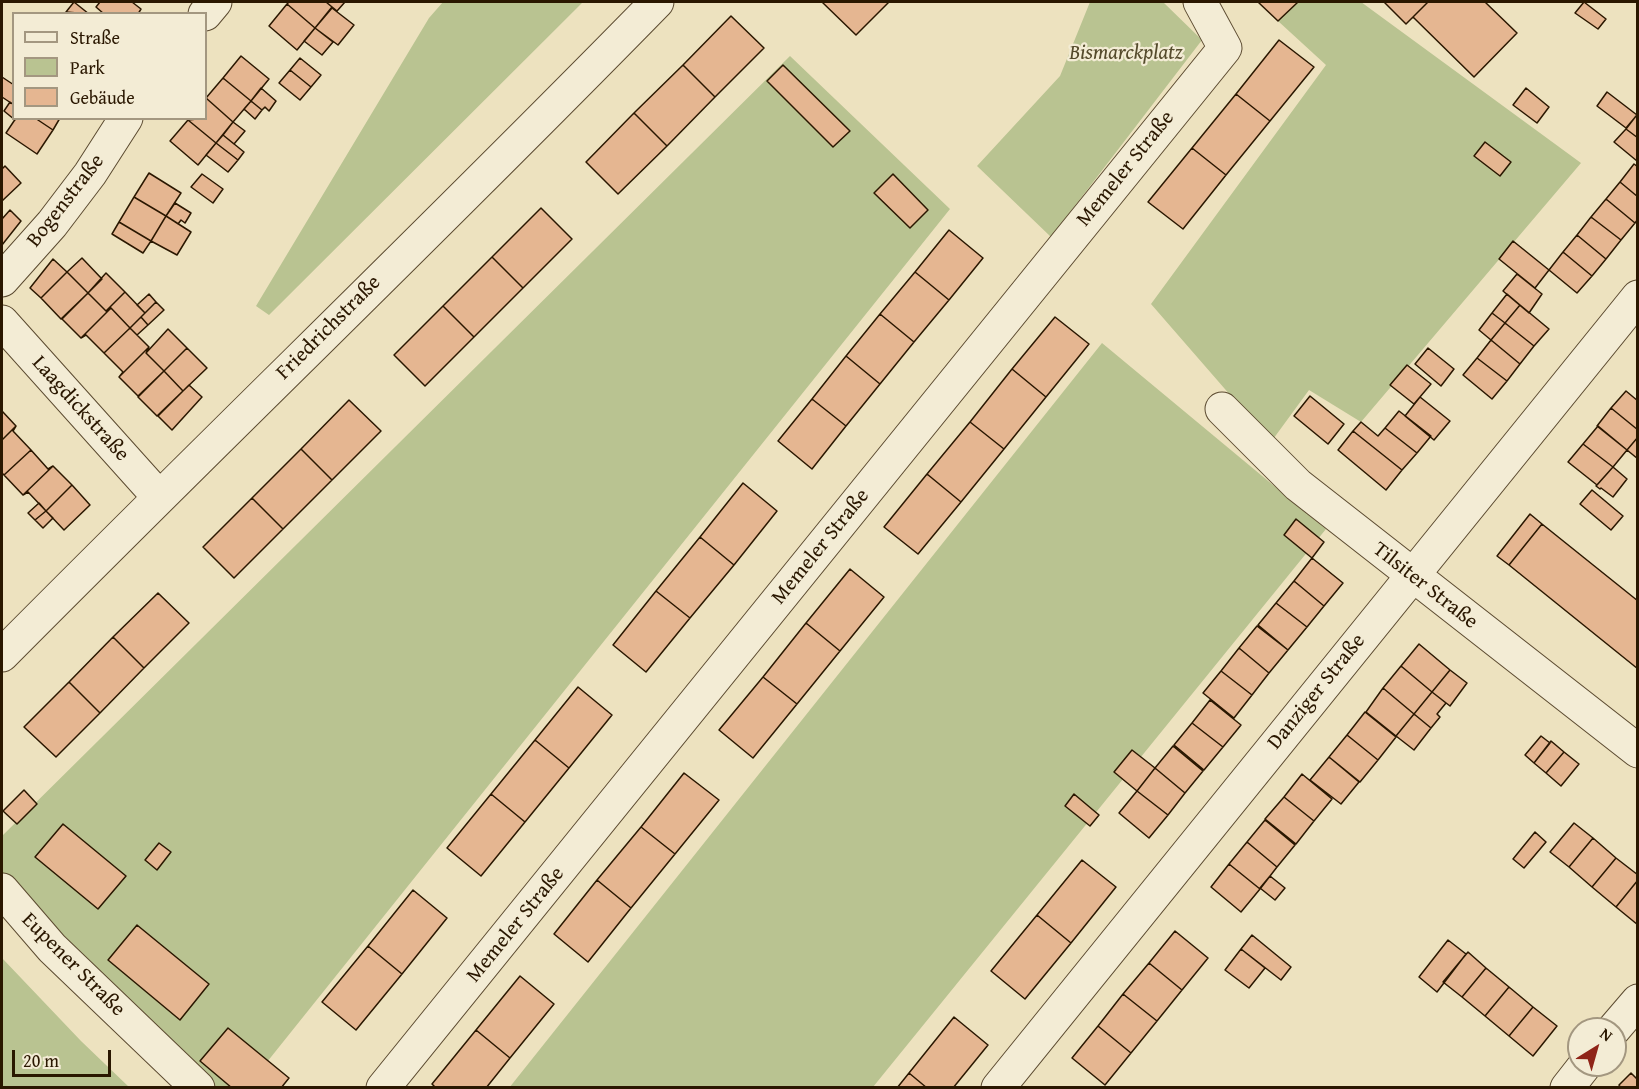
<!DOCTYPE html>
<meta charset="utf-8">
<style>
body{margin:0}
#map{position:relative;width:1639px;height:1089px;overflow:hidden;background:#ede2bf;font-family:"Gentium Book Plus",serif}
canvas{display:block}
.frame{position:absolute;inset:0;border:3px solid #2a1700;pointer-events:none}
.legend{position:absolute;left:12px;top:12px;width:195px;height:108px;box-sizing:border-box;background:#f3ecd5;border:2px solid #a39780;margin:0;padding:8px 10px;list-style:none;font-size:18px;color:#2a1700}
.legend li{display:flex;align-items:center;gap:12px;height:30px}
.legend b{width:30px;border:2px solid #a39780}
.north{position:absolute;left:1567px;top:1017px;width:60px;height:60px;box-sizing:border-box;background:#f3ecd5;border:2px solid #a39780;border-radius:50%;rotate:37deg;font-size:16px;font-weight:700;line-height:24px;text-align:center;color:#2a1700}
.north::after{content:'';display:block;margin:auto;width:21px;height:27px;background:#8f2418;clip-path:polygon(50% 0,100% 100%,50% 72%,0 100%)}
.scale{position:absolute;left:12px;top:1050px;width:99px;height:27px;box-sizing:border-box;border:3px solid #2a1700;border-top:0;padding-left:8px;font-size:18px;line-height:21px;white-space:nowrap;color:#2a1700;-webkit-text-stroke:4px #f3ecd5;paint-order:stroke}
</style>
<div id="map">
<canvas width="1639" height="1089"></canvas>
<div class="frame"></div>
<ul class="legend">
<li><b style="height:8px;background:#f3ecd5"></b>Straße</li>
<li><b style="height:16px;background:#b9c391"></b>Park</li>
<li><b style="height:16px;background:#e5b691"></b>Gebäude</li>
</ul>
<div class="north">N</div>
<div class="scale">20 m</div>
</div>
<script>
const c = document.querySelector('canvas').getContext('2d');
c.lineJoin = 'round';
function paint(path, color) {
  c.fillStyle = color;
  c.fill(path, 'evenodd');
}
function trace(path, color, width, dash) {
  c.strokeStyle = color;
  c.lineWidth = width;
  c.lineCap = dash ? 'butt' : 'round';
  c.setLineDash(dash || []);
  c.stroke(path);
}
function drawText(font, color, halo, rows, align = 'center') {
  c.font = font + ' "Gentium Book Plus",serif';
  c.lineWidth = 4.5;
  c.setLineDash([]);
  c.textBaseline = 'middle';
  c.strokeStyle = halo;
  c.fillStyle = color;
  for (const [text, x, y, turn = 0] of rows) {
    c.save();
    c.translate(x, y);
    c.rotate((+turn || 0) * Math.PI / 180);
    c.textAlign = isNaN(turn) ? turn : align;
    if (halo) c.strokeText(text, 0, 0);
    c.fillText(text, 0, 0);
    c.restore();
  }
}
const green = new Path2D(`
 M443 2H583L269 315 256 306 429 18Z
 M1090 2H1163L1202 40 1051 237 977 166 1060 76Z
 M1296 2H1361L1581 163 1361 422 1309 390 1271 442 1151 304 1326 65 1278 21Z
 M790 56 950 209 247 1087H200L2 886V836Z
 M1102 343 1326 529 873 1087 509 1088Z
 M2 958 81 1041 129 1087H2Z`);
const building = new Path2D(`
 M74 2 89 14 66 12Z
 M100 2H132L141 9 138 14H104L96 7Z
 M289 2H326L332 7 315 28 287 4Z
 M326 2H345L337 11Z
 M822 2H889L856 35Z
 M1258 2H1298L1278 21Z
 M1384 2H1428L1406 24Z
 M1428 2H1485L1517 33 1474 77 1413 17Z
 M1584 2 1606 19 1598 29 1575 13Z
 M287 4 315 28 297 50 269 26Z
 M332 8 354 25 338 45 315 28Z
 M731 16 764 48 715 97 683 65Z
 M315 28 333 42 322 55 304 41Z
 M1279 40 1314 67 1270 121 1236 94Z
 M241 56 269 79 251 101 223 78Z
 M300 58 321 75 311 87 290 70Z
 M683 65 715 97 667 146 634 113Z
 M783 65 850 131 833 147 767 81Z
 M290 70 311 87 300 100 279 83Z
 M2 77 14 85V105L2 97Z
 M223 78 251 101 233 122 206 98Z
 M261 88 276 101 269 111 265 107 262 110 251 101Z
 M1526 88 1549 107 1537 123 1513 105Z
 M1607 92 1637 115 1626 128 1597 106Z
 M1236 94 1270 121 1226 175 1192 148Z
 M206 98 233 122 216 143 188 120 206 118Z
 M251 101 262 110 255 119 244 109Z
 M10 102 14 105 15 120 4 111Z
 M634 113 667 146 618 194 586 162Z
 M1636 116 1638 117V138L1626 129Z
 M16 118H35L53 130 37 154 6 133Z
 M35 118H60L53 130Z
 M188 120 216 143 198 165 170 141Z
 M233 122 245 131 234 144 223 135Z
 M1626 129 1638 138 1637 161 1614 142Z
 M223 135 244 152 238 160 216 143Z
 M1485 142 1511 162 1500 176 1474 156Z
 M216 143 238 160 228 172 206 155Z
 M1192 148 1226 175 1183 229 1148 202Z
 M1634 164 1638 167V197L1620 182Z
 M5 166 21 183 2 201V169Z
 M149 173 181 193 166 216 134 197Z
 M202 174 223 189 213 203 191 187Z
 M893 174 928 210 910 228 874 193Z
 M1620 182 1638 197V219L1635 223 1606 199Z
 M134 197 166 216 151 241 119 222Z
 M1606 199 1635 223 1621 240 1591 217Z
 M175 203 191 213 185 223 181 220 178 224 166 216Z
 M541 208 572 239 523 288 492 257Z
 M10 210 21 221 2 245V219Z
 M166 216 191 232 177 255 151 241Z
 M1591 217 1621 240 1606 259 1577 235Z
 M119 222 151 241 143 253 112 234Z
 M949 230 983 258 949 300 915 272Z
 M1577 235 1606 259 1592 276 1563 252Z
 M1513 241 1549 270 1535 288 1499 259Z
 M1563 252 1592 276 1577 293 1549 270Z
 M492 257 523 288 474 337 443 306Z
 M82 258 102 279 88 293 67 272Z
 M53 259 67 272 41 298 30 288Z
 M67 272 88 293 61 319 41 298Z
 M915 272 949 300 914 342 880 314Z
 M106 273 125 292 106 311 88 293Z
 M1517 274 1542 294 1529 313 1503 291Z
 M125 292 145 313 130 328 110 307Z
 M88 293 106 311 111 308 81 338 62 319Z
 M149 294 156 302 145 313 137 305Z
 M1507 294 1520 305 1505 323 1492 313Z
 M156 302 164 310 148 325 141 317Z
 M1520 305 1549 329 1534 346 1505 323Z
 M443 306 474 337 425 386 394 355Z
 M111 308 130 328 104 353 86 335 81 338Z
 M1492 313 1505 323 1491 340 1479 330Z
 M880 314 914 342 880 384 846 356Z
 M141 317 148 325 137 335 130 328Z
 M1055 317 1089 344 1046 397 1012 369Z
 M1505 323 1534 346 1520 364 1491 340Z
 M130 328 149 347 119 377 123 372 104 353Z
 M168 329 187 348 164 371 146 353Z
 M1491 340 1520 364 1507 381 1477 358Z
 M149 347 146 353 164 371 138 396 119 377Z
 M187 348 207 368 183 391 164 371Z
 M1428 348 1454 369 1441 386 1415 364Z
 M846 356 880 384 846 426 812 399Z
 M1477 358 1507 381 1492 399 1463 375Z
 M1407 365 1431 384 1414 404 1390 385Z
 M1012 369 1046 397 1004 449 970 422Z
 M164 371 183 391 157 416 138 397Z
 M189 385 202 397 172 430 158 416Z
 M1626 391 1638 401V430L1611 408Z
 M1310 396 1344 424 1328 444 1294 416Z
 M1420 397 1450 421 1434 440 1405 416Z
 M812 399 846 426 812 469 778 441Z
 M349 400 381 431 332 480 301 449Z
 M1611 408 1638 430V437L1627 450 1597 426Z
 M2 411 16 426 2 440Z
 M1399 411 1431 436 1417 453 1385 428Z
 M970 422 1004 449 961 502 927 474Z
 M1361 422 1378 436 1385 428 1417 453 1402 470 1353 431Z
 M16 426 13 431 31 450 4 475 2 473V440Z
 M1598 426 1627 450 1613 467 1583 444Z
 M1353 431 1402 470 1386 490 1338 450Z
 M1638 437V459L1627 450Z
 M1583 444 1613 467 1597 485 1568 462Z
 M301 449 332 480 283 529 252 498Z
 M31 450 48 469 53 466 23 495 4 475Z
 M53 466 72 485 46 511 28 492 23 495Z
 M1613 467 1627 479 1613 497 1601 488 1600 489 1596 486Z
 M927 474 961 502 918 554 884 527Z
 M743 483 777 511 734 565 700 537Z
 M72 485 90 505 64 530 46 511Z
 M1592 490 1623 516 1611 530 1580 504Z
 M252 498 283 529 234 578 203 547Z
 M39 503 46 511 35 520 28 513Z
 M46 511 53 518 43 528 35 520Z
 M1530 514 1542 524 1509 565 1497 556Z
 M1296 519 1324 542 1312 558 1284 535Z
 M1542 524 1638 601V669L1509 565Z
 M700 537 734 565 690 618 656 591Z
 M1312 558 1343 583 1324 606 1294 581Z
 M850 569 884 597 840 651 806 623Z
 M1294 581 1324 606 1307 627 1276 603Z
 M656 591 690 618 646 672 613 645Z
 M158 593 189 623 144 668 113 637Z
 M1276 603 1307 627 1288 650 1258 625Z
 M806 623 840 651 797 704 763 677Z
 M1257 626 1288 650 1269 673 1239 648Z
 M113 637 144 668 100 713 69 682Z
 M1419 644 1450 670 1432 692 1401 666Z
 M1239 648 1269 673 1252 695 1221 671Z
 M1401 666 1432 692 1414 714 1383 688Z
 M1450 670 1467 683 1450 706 1432 692Z
 M1221 671 1252 695 1234 718 1203 693Z
 M763 677 797 704 753 758 719 730Z
 M69 682 100 713 56 757 24 727Z
 M578 687 612 715 569 768 535 740Z
 M1383 688 1414 714 1396 736 1366 712Z
 M1432 692 1446 703 1437 714 1440 717 1431 728 1414 714Z
 M1210 700 1241 725 1223 747 1192 723Z
 M1365 712 1396 737 1378 760 1347 735Z
 M1414 714 1431 728 1414 750 1396 736Z
 M1192 723 1223 747 1204 770 1174 745Z
 M1347 735 1378 760 1360 782 1329 757Z
 M1541 736 1550 743 1534 763 1525 755Z
 M535 740 569 768 525 822 491 794Z
 M1551 741 1564 752 1546 773 1534 763Z
 M1173 746 1203 771 1185 793 1155 768Z
 M1132 750 1155 768 1137 791 1114 772Z
 M1564 752 1579 764 1561 786 1546 773Z
 M1329 757 1359 782 1341 804 1310 780Z
 M1155 768 1185 793 1168 815 1137 791Z
 M684 773 719 800 675 854 641 827Z
 M1302 774 1332 799 1314 821 1284 797Z
 M24 790 37 804 17 824 3 811Z
 M1137 791 1168 815 1149 838 1119 813Z
 M491 794 525 822 481 876 447 848Z
 M1074 794 1099 815 1090 826 1065 806Z
 M1284 797 1314 821 1296 844 1265 819Z
 M1265 820 1295 845 1277 867 1247 842Z
 M1574 823 1593 838 1569 867 1550 852Z
 M63 824 126 876 98 909 35 857Z
 M641 827 675 854 631 908 597 880Z
 M1535 832 1546 842 1524 868 1513 859Z
 M1593 838 1616 858 1592 887 1569 867Z
 M1247 842 1277 867 1260 889 1229 864Z
 M159 843 171 852 157 870 145 860Z
 M1616 858 1638 875V880L1616 907 1592 887Z
 M1082 860 1116 887 1071 943 1037 915Z
 M1229 864 1260 889 1241 912 1211 887Z
 M1270 876 1285 888 1275 900 1260 888Z
 M597 880 631 908 588 962 554 934Z
 M1638 880V925L1616 907Z
 M413 890 447 918 402 974 368 946Z
 M1037 915 1071 943 1025 999 991 971Z
 M137 925 209 984 180 1020 108 960Z
 M1175 931 1208 958 1182 990 1149 963Z
 M1252 935 1291 967 1281 980 1241 949Z
 M1448 940 1466 954 1437 992 1419 977Z
 M368 946 402 974 356 1030 322 1002Z
 M1241 949 1265 968 1249 988 1225 970Z
 M1468 952 1486 968 1462 997 1443 982Z
 M1149 963 1182 990 1157 1021 1123 994Z
 M1486 968 1509 987 1485 1016 1462 997Z
 M520 976 554 1004 510 1058 476 1030Z
 M1509 987 1533 1007 1509 1036 1485 1016Z
 M1123 994 1157 1021 1131 1053 1098 1026Z
 M1533 1007 1557 1026 1533 1056 1509 1036Z
 M954 1017 988 1045 953 1088H927L909 1073Z
 M1098 1026 1131 1053 1105 1085 1072 1058Z
 M228 1028 289 1078 281 1088H232L200 1061Z
 M476 1030 510 1058 486 1088H436L432 1084Z
 M909 1073 927 1088H897Z
 M1631 1073 1638 1080V1088H1621L1619 1085Z`);
const minor = new Path2D(`
 M205 14 215 2
 M2 280 52 224 90 174 126 118
 M2 322 159 497
 M1222 409 1298 485 1638 751
 M2 655C219 436 442 222 657 2
 M2 890 52 948 198 1088
 M1614 1029 1638 1001
 M383 1088 1225 48 1200 2
 M998 1088 1638 297
 M1567 1088 1585 1065`);
const parkNames = [
 ["Bismarckplatz",1126,54]
];
const streetNames = [
 ["Memeler Straße",1126,169,-51],
 ["Bogenstraße",66,201,-52],
 ["Friedrichstraße",329,328,-45],
 ["Laagdickstraße",80,409,48],
 ["Memeler Straße",821,547,-51],
 ["Tilsiter Straße",1425,586,38],
 ["Danziger Straße",1317,692,-51],
 ["Memeler Straße",516,925,-51],
 ["Eupener Straße",73,965,45]
];
paint(green, '#b9c391');
paint(building, '#e5b691');
trace(building, '#2a1700', 1.5);
trace(minor, '#5b4a30', 35);
trace(minor, '#f3ecd5', 33);
drawText('italic 21px', '#554b2c', '#f3ecd5', parkNames);
drawText('21px', '#2a1700', '#f3ecd5', streetNames);
</script>
